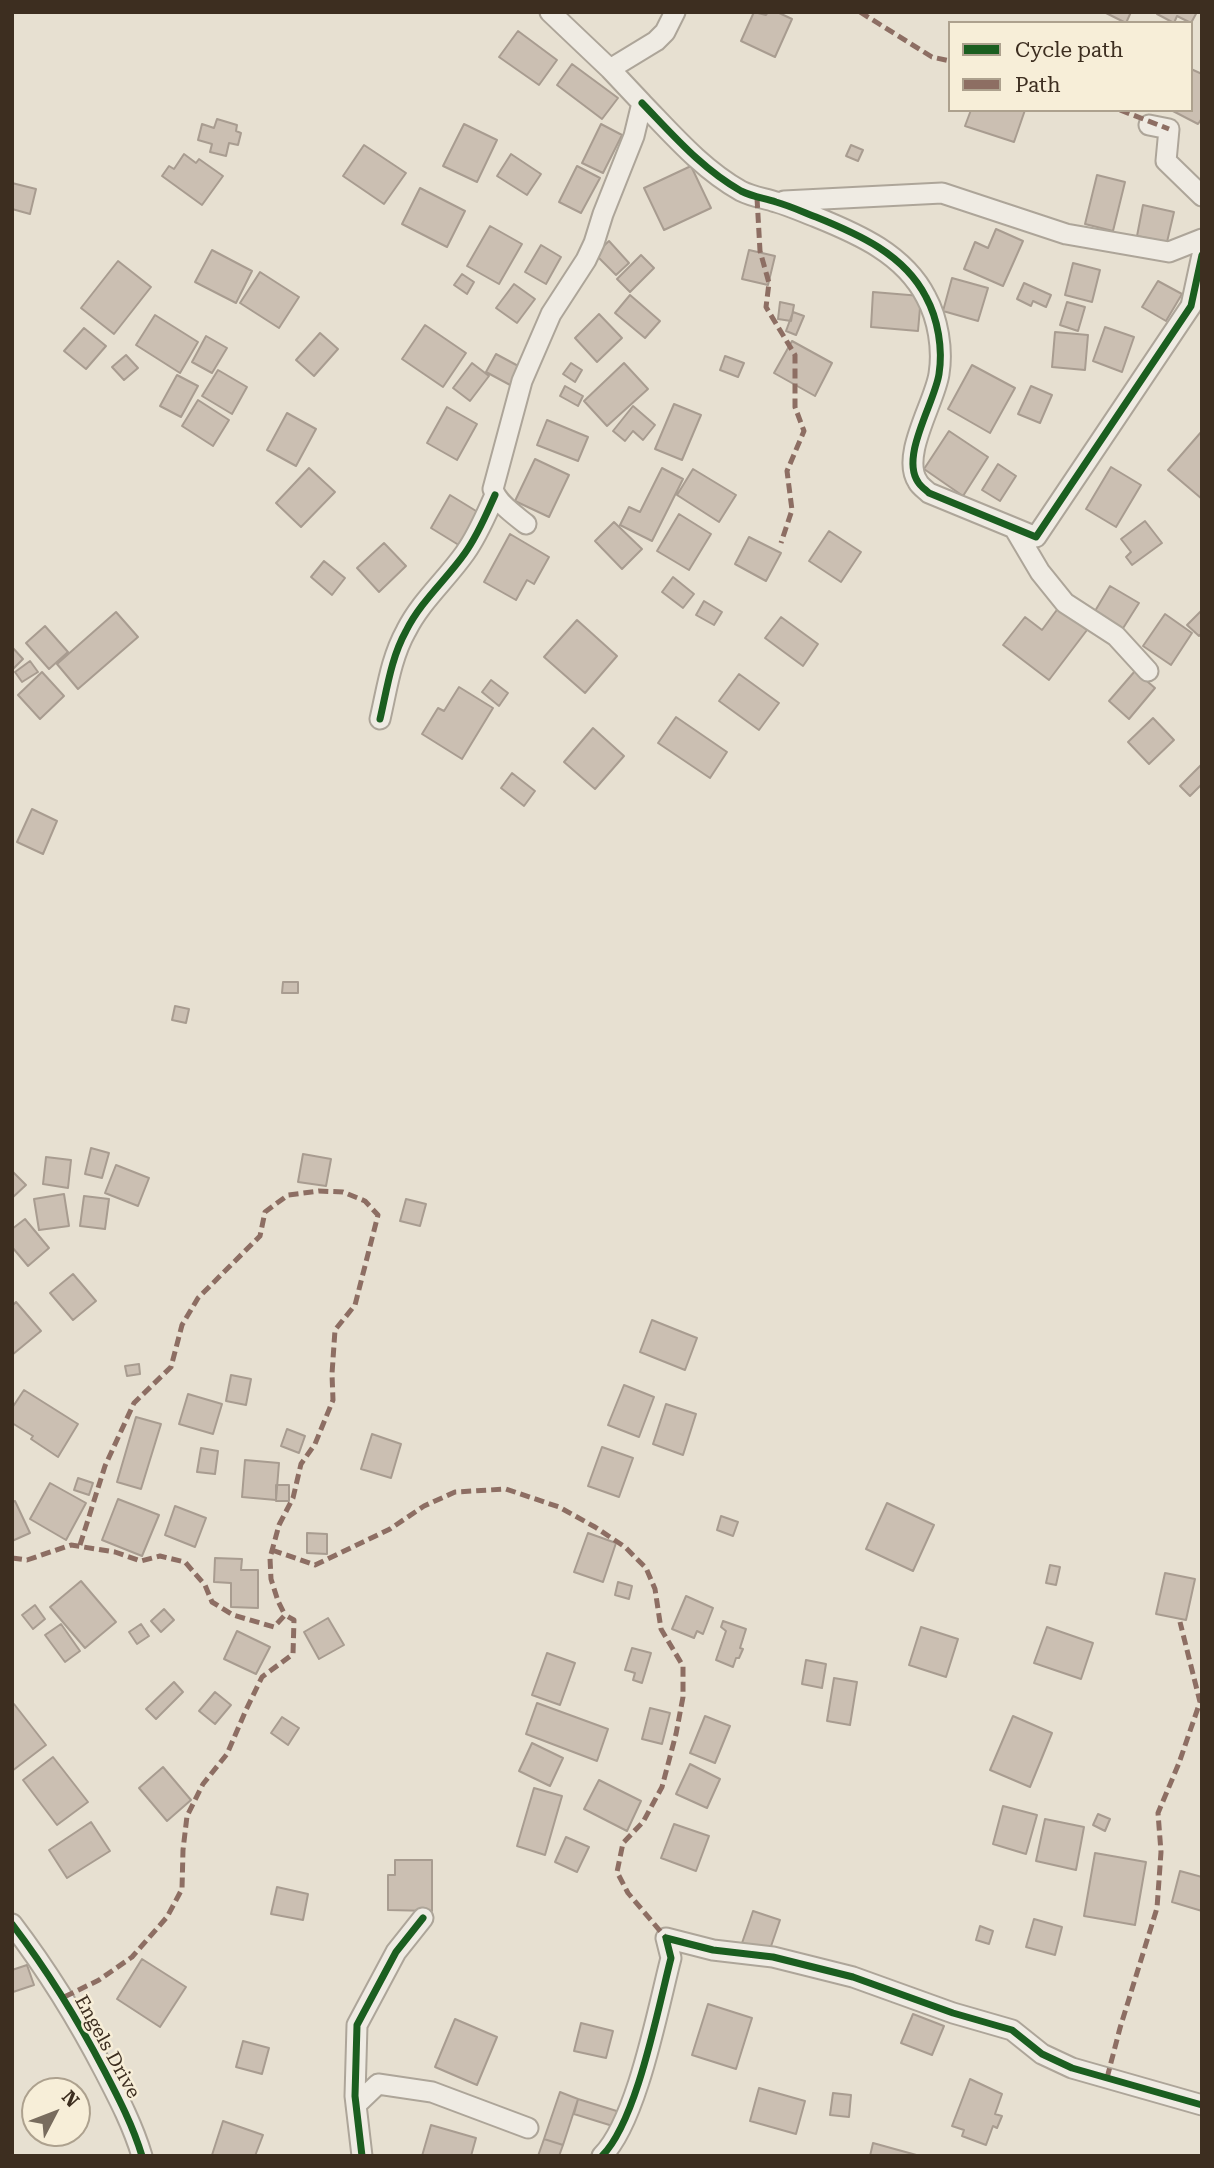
<!DOCTYPE html>
<style>
body{margin:0}
#map{position:relative;width:1214px;height:2168px;overflow:hidden;background:#e7e0d1;font-family:"Roboto Serif",serif}
canvas{display:block}
.frame{position:absolute;inset:0;border:14px solid #3d2e20;pointer-events:none}
.legend{position:absolute;left:948px;top:21px;width:245px;height:91px;box-sizing:border-box;background:#f7eed8;border:2px solid #ada18e;margin:0;padding:9px 12px;list-style:none;font-size:21px;color:#3d2e20}
.legend li{display:flex;align-items:center;gap:14px;height:35px}
.legend b{width:35px;border:2px solid #ada18e}
.north{position:absolute;left:21px;top:2077px;width:70px;height:70px;box-sizing:border-box;background:#f7eed8;border:2px solid #ada18e;border-radius:50%;rotate:48deg;font-size:19px;font-weight:700;line-height:28px;text-align:center;color:#3d2e20}
.north::after{content:'';display:block;margin:auto;width:24px;height:32px;background:#786c5e;clip-path:polygon(50% 0,100% 100%,50% 72%,0 100%)}
</style>
<div id="map">
<canvas width="1214" height="2168"></canvas>
<div class="frame"></div>
<ul class="legend">
<li><b style="height:9px;background:#1b5e20"></b>Cycle path</li>
<li><b style="height:9px;background:#8d6e63"></b>Path</li>
</ul>
<div class="north">N</div>
</div>
<script>
const c = document.querySelector('canvas').getContext('2d');
c.lineJoin = 'round';
function paint(path, color) {
  c.fillStyle = color;
  c.fill(path, 'evenodd');
}
function trace(path, color, width, dash) {
  c.strokeStyle = color;
  c.lineWidth = width;
  c.lineCap = dash ? 'butt' : 'round';
  c.setLineDash(dash || []);
  c.stroke(path);
}
function drawText(font, color, halo, rows, align = 'center') {
  c.font = font + ' "Roboto Serif",serif';
  c.lineWidth = 5;
  c.setLineDash([]);
  c.textBaseline = 'middle';
  c.strokeStyle = halo;
  c.fillStyle = color;
  for (const [text, x, y, turn = 0] of rows) {
    c.save();
    c.translate(x, y);
    c.rotate((+turn || 0) * Math.PI / 180);
    c.textAlign = isNaN(turn) ? turn : align;
    if (halo) c.strokeText(text, 0, 0);
    c.fillText(text, 0, 0);
    c.restore();
  }
}
const building = new Path2D(`
 M754 12 766 15 768 12H777L792 19 775 57 741 41Z
 M1104 12H1131L1126 23Z
 M1158 12H1197L1191 23 1177 16 1174 23 1157 14Z
 M518 31 557 60 539 85 499 57Z
 M572 64 618 98 602 119 557 85Z
 M1191 69 1202 74V118L1198 124 1171 110H1191Z
 M971 110H1025L1014 142 965 126Z
 M217 119 237 125 236 131 241 133 238 145 229 143 226 156 210 152 212 144 198 140 202 124 214 128Z
 M464 124 497 140 477 182 443 166Z
 M601 124 622 135 603 173 582 163Z
 M364 145 406 173 384 204 343 176Z
 M851 145 863 150 858 161 846 156Z
 M184 154 196 163 199 159 223 176 202 205 162 176 169 166 174 169Z
 M511 154 541 174 527 195 497 176Z
 M577 166 600 178 581 213 559 202Z
 M691 166 711 208 664 230 644 188Z
 M1097 175 1125 182 1113 231 1085 224Z
 M12 183 36 189 30 214 12 209Z
 M420 188 465 211 447 247 402 224Z
 M1143 205 1174 212 1167 242 1137 236Z
 M490 226 522 244 499 284 467 266Z
 M996 229 1023 241 1003 286 964 269 975 242 988 248Z
 M609 241 629 263 616 275 595 254Z
 M541 245 561 257 546 284 525 272Z
 M212 250 252 271 236 303 195 282Z
 M749 250 775 256 768 285 742 279Z
 M641 255 654 268 630 292 617 279Z
 M118 261 151 287 114 334 81 308Z
 M1073 263 1100 270 1092 302 1065 295Z
 M260 272 299 297 279 328 240 303Z
 M462 274 474 282 467 294 454 285Z
 M952 278 988 288 978 321 943 311Z
 M1158 281 1182 294 1166 321 1142 307Z
 M1024 283 1051 295 1046 307 1033 301 1031 306 1017 299Z
 M514 284 535 299 517 323 496 308Z
 M873 292 921 296 918 331 871 327Z
 M630 295 660 321 645 338 615 313Z
 M780 302 794 305 791 321 778 319Z
 M1067 302 1085 307 1078 331 1060 325Z
 M793 312 804 316 796 335 786 331Z
 M599 314 622 338 597 362 575 338Z
 M155 315 198 342 180 373 136 345Z
 M425 325 466 353 443 387 402 359Z
 M1105 327 1134 337 1122 372 1093 361Z
 M84 328 106 346 86 369 64 351Z
 M1055 332 1088 335 1085 370 1052 367Z
 M320 333 338 349 314 376 296 360Z
 M206 336 227 348 212 373 192 362Z
 M792 341 832 363 815 396 774 373Z
 M496 354 522 368 512 386 486 372Z
 M126 355 138 368 124 380 112 367Z
 M725 356 744 363 738 377 720 370Z
 M472 363 489 376 470 401 453 388Z
 M571 363 582 370 575 382 563 374Z
 M624 363 648 389 607 426 584 401Z
 M972 365 1015 388 990 433 948 409Z
 M218 370 247 387 232 414 202 396Z
 M177 375 198 386 181 417 160 406Z
 M565 386 583 396 578 406 560 396Z
 M1031 386 1052 395 1040 423 1018 414Z
 M198 400 229 420 213 446 182 426Z
 M674 404 701 415 682 460 655 449Z
 M633 406 655 425 643 440 633 431 625 441 613 431Z
 M447 407 477 424 457 460 427 443Z
 M287 413 316 429 296 466 267 450Z
 M547 420 588 437 578 461 537 445Z
 M949 431 988 457 963 496 924 469Z
 M1202 431V499L1168 470Z
 M535 459 569 475 549 517 515 501Z
 M998 464 1016 476 1000 501 982 490Z
 M1111 467 1141 485 1116 527 1086 509Z
 M309 468 335 492 301 527 276 503Z
 M662 468 683 479 652 541 620 525 629 507 640 512Z
 M693 469 736 495 719 522 677 495Z
 M450 495 481 514 462 547 431 528Z
 M679 514 711 534 689 570 657 551Z
 M1145 521 1162 543 1132 565 1126 557 1131 552 1121 539Z
 M614 522 642 549 622 569 595 541Z
 M829 531 861 552 841 582 809 561Z
 M510 534 549 557 534 584 527 580 516 600 484 582Z
 M749 537 781 553 766 581 735 564Z
 M384 543 406 566 379 592 357 568Z
 M324 561 345 578 332 595 311 577Z
 M673 577 694 594 683 608 662 592Z
 M1110 586 1139 603 1120 633 1092 616Z
 M704 601 722 612 714 625 696 615Z
 M1059 607 1087 630 1049 680 1003 645 1025 617 1042 630Z
 M1202 610V633L1199 636 1187 625Z
 M116 612 138 637 78 689 57 664Z
 M1165 614 1192 633 1171 665 1143 646Z
 M781 617 818 644 803 666 765 638Z
 M577 620 617 656 585 693 544 657Z
 M45 626 68 652 49 669 26 643Z
 M12 647 23 659 12 670Z
 M30 661 38 672 22 682 15 672Z
 M1135 671 1155 688 1129 719 1109 701Z
 M42 672 64 696 40 719 18 695Z
 M739 674 779 703 759 730 719 701Z
 M491 680 508 693 499 706 482 692Z
 M459 687 493 708 462 759 422 734 438 708 444 711Z
 M676 717 727 752 710 778 658 743Z
 M1153 718 1174 740 1149 764 1128 742Z
 M593 728 624 756 595 789 564 762Z
 M1202 764V784L1190 796 1180 786Z
 M512 773 535 791 524 806 501 788Z
 M32 809 57 821 43 854 17 842Z
 M283 982H298V993H282Z
 M175 1006 189 1009 186 1023 172 1020Z
 M91 1148 109 1153 102 1178 85 1174Z
 M303 1154 331 1159 326 1186 298 1182Z
 M46 1157 71 1160 68 1188 43 1184Z
 M116 1165 149 1178 138 1206 105 1193Z
 M12 1171 26 1185 12 1198Z
 M64 1194 69 1226 39 1230 34 1199Z
 M84 1196 109 1199 105 1229 80 1226Z
 M406 1199 426 1204 420 1226 400 1221Z
 M25 1219 49 1248 28 1266 12 1247V1229Z
 M73 1274 96 1301 73 1320 50 1293Z
 M16 1302 41 1331 12 1355V1306Z
 M652 1320 697 1338 685 1370 640 1352Z
 M139 1364 140 1374 127 1376 125 1366Z
 M231 1375 251 1379 246 1405 226 1401Z
 M624 1385 654 1397 639 1437 608 1425Z
 M24 1390 78 1424 58 1457 31 1439 33 1436 12 1423V1408Z
 M188 1394 222 1404 213 1434 179 1424Z
 M666 1404 696 1414 683 1455 653 1444Z
 M136 1417 161 1424 141 1489 117 1482Z
 M287 1429 305 1436 299 1453 281 1446Z
 M372 1434 401 1444 391 1478 361 1469Z
 M602 1447 633 1458 619 1497 588 1486Z
 M201 1448 218 1451 215 1474 197 1472Z
 M245 1460 279 1463 276 1500 242 1497Z
 M78 1478 93 1483 89 1495 74 1490Z
 M50 1483 86 1503 66 1540 30 1519Z
 M276 1485H289V1501H276Z
 M118 1499 159 1515 142 1556 102 1540Z
 M15 1501 30 1533 12 1541V1502Z
 M887 1503 934 1525 913 1571 866 1549Z
 M175 1506 206 1518 195 1547 165 1535Z
 M721 1516 738 1522 733 1536 717 1530Z
 M307 1533 327 1534V1554L307 1553Z
 M588 1533 616 1543 603 1582 574 1572Z
 M215 1558 242 1559 241 1570H258V1608L231 1607V1583L214 1582Z
 M1050 1565 1060 1567 1056 1585 1046 1583Z
 M1165 1573 1195 1579 1186 1620 1156 1614Z
 M81 1581 116 1622 85 1648 50 1607Z
 M618 1582 632 1586 629 1599 615 1595Z
 M686 1596 713 1608 703 1634 697 1631 694 1638 672 1629Z
 M35 1605 45 1619 33 1629 22 1615Z
 M164 1609 174 1620 161 1632 151 1621Z
 M328 1618 344 1645 319 1659 304 1632Z
 M723 1621 746 1629 740 1648 743 1649 739 1658H736L733 1667 716 1660 726 1631 721 1627Z
 M61 1624 80 1651 65 1662 45 1635Z
 M141 1624 149 1636 137 1644 129 1632Z
 M921 1627 958 1639 946 1677 909 1665Z
 M1047 1627 1093 1643 1081 1679 1034 1663Z
 M237 1631 270 1647 256 1674 224 1659Z
 M632 1648 651 1653 642 1683 633 1680 635 1673 625 1670Z
 M547 1653 575 1663 560 1705 532 1695Z
 M806 1660 826 1664 822 1688 802 1684Z
 M834 1678 857 1682 850 1725 827 1721Z
 M174 1682 183 1692 156 1719 146 1709Z
 M215 1692 231 1705 215 1724 199 1711Z
 M537 1703 608 1729 597 1761 526 1734Z
 M14 1704 46 1745 12 1771V1705Z
 M650 1708 670 1713 662 1744 642 1739Z
 M705 1716 730 1726 715 1763 690 1753Z
 M1013 1716 1052 1733 1030 1787 990 1770Z
 M282 1717 299 1728 288 1745 271 1733Z
 M532 1743 563 1758 550 1786 519 1771Z
 M53 1757 88 1802 57 1825 23 1780Z
 M690 1764 720 1779 707 1808 676 1794Z
 M163 1767 191 1800 167 1821 139 1788Z
 M599 1780 641 1801 627 1831 584 1809Z
 M534 1788 562 1796 545 1855 517 1846Z
 M1003 1806 1037 1815 1026 1854 993 1844Z
 M1098 1814 1110 1819 1105 1831 1093 1825Z
 M1045 1819 1084 1827 1076 1870 1036 1861Z
 M91 1822 110 1851 67 1878 49 1850Z
 M674 1824 709 1836 696 1871 661 1858Z
 M566 1837 589 1847 577 1872 555 1862Z
 M1095 1853 1146 1862 1135 1925 1084 1916Z
 M395 1860H432V1911L388 1910V1875H395Z
 M1180 1871 1202 1877V1911L1172 1902Z
 M277 1887 308 1894 303 1920 271 1914Z
 M753 1911 780 1920 768 1955 741 1946Z
 M1034 1919 1062 1927 1055 1955 1026 1947Z
 M980 1926 993 1931 989 1944 976 1940Z
 M142 1959 186 1987 160 2027 117 1999Z
 M27 1965 34 1985 13 1992 12 1970Z
 M708 2004 752 2018 736 2069 692 2055Z
 M913 2014 944 2026 932 2055 901 2043Z
 M455 2019 497 2037 477 2085 435 2067Z
 M581 2023 613 2031 606 2058 574 2051Z
 M243 2041 269 2048 262 2074 236 2067Z
 M970 2079 1002 2094 995 2114 1002 2116 997 2128 993 2126 986 2145 962 2136 964 2130 952 2126Z
 M759 2088 805 2101 796 2134 750 2121Z
 M560 2092 578 2099 563 2145 544 2139Z
 M833 2093 851 2095 849 2117 830 2115Z
 M578 2099 620 2112 616 2127 574 2114Z
 M223 2121 263 2135 255 2156 212 2155Z
 M431 2125 476 2138 471 2156H422Z
 M544 2139 563 2145 559 2156H538Z
 M873 2143 920 2156H870Z`);
const minor = new Path2D(`
 M610 69 656 41 665 32 675 12
 M642 103C673 135 702 169 741 191 753 197 764 198 776 202 790 206 803 212 816 217 858 234 904 254 926 297 938 319 943 349 939 374 935 402 900 456 918 482 920 486 926 490 929 493L1036 537 1191 306 1202 255
 M1149 125 1169 129 1166 161 1202 196
 M784 201 942 193 1066 234 1169 252 1202 239
 M526 524C515 515 497 503 493 489L522 381 551 314 586 260 594 243 603 214 634 136 642 103 610 69 550 12
 M1014 528 1040 572 1065 603 1116 636 1148 671
 M380 719C387 689 391 658 406 631 421 601 446 580 465 553 478 535 486 515 495 495
 M12 1924C47 1970 78 2020 105 2072 119 2099 133 2126 142 2156
 M356 2105 378 2084 432 2092 528 2128
 M362 2156 355 2096 357 2025 396 1952 423 1918
 M602 2156C637 2121 658 2008 671 1958L666 1938 713 1950 773 1957 853 1977 953 2013 1012 2030 1042 2054 1072 2068 1202 2105`);
const quiet = new Path2D(`
 M860 12 932 57 950 61
 M1120 110 1169 129
 M757 198 760 251 769 283 766 307 795 355V407L804 431 787 471 792 510 781 543
 M80 1545 105 1466 134 1403 171 1367 182 1325 198 1298 260 1236 265 1212 288 1195 319 1191 343 1192 365 1201 378 1215 355 1305 335 1330 332 1374 333 1400 315 1444 301 1464 293 1498 279 1525 270 1558 271 1579 278 1601 285 1615
 M272 1550 315 1565 390 1529 424 1506 455 1492 506 1489 559 1507 595 1527 625 1547 646 1568 655 1589 661 1629 683 1666V1697L676 1734 662 1787 643 1822 623 1843 617 1872 628 1893 666 1938
 M12 1558 27 1560 71 1545 115 1552 141 1561 160 1556 185 1562 205 1585 212 1602 233 1615 274 1627 285 1615 294 1620 293 1654 262 1677 246 1710 227 1754 203 1784 187 1816 183 1850 182 1889 167 1917 132 1957 99 1980 62 1998
 M1107 2078 1120 2028 1157 1908 1161 1852 1158 1813 1179 1763 1200 1702 1180 1622`);
const cycleway = new Path2D(`
 M642 103C673 135 702 169 741 191 753 197 764 198 776 202 790 206 803 212 816 217 858 234 904 254 926 297 938 319 943 349 939 374 935 402 900 456 918 482 920 486 926 490 929 493L1036 537 1191 306 1202 255
 M380 719C387 689 391 658 406 631 421 601 446 580 465 553 478 535 486 515 495 495
 M12 1924C47 1970 78 2020 105 2072 119 2099 133 2126 142 2156
 M362 2156 355 2096 357 2025 396 1952 423 1918
 M602 2156C637 2121 658 2008 671 1958L666 1938 713 1950 773 1957 853 1977 953 2013 1012 2030 1042 2054 1072 2068 1202 2105`);
const streetNames = [
 ["Engels Drive",107,2047,61]
];
paint(building, '#cbbfb2');
trace(building, '#a89c90', 2);
trace(minor, '#ada599', 23);
trace(minor, '#efebe3', 19);
trace(quiet, '#8d6e63', 5, [10, 5]);
trace(cycleway, '#1b5e20', 7);
drawText('19px', '#3d2e20', '#f7eed8', streetNames);
</script>
